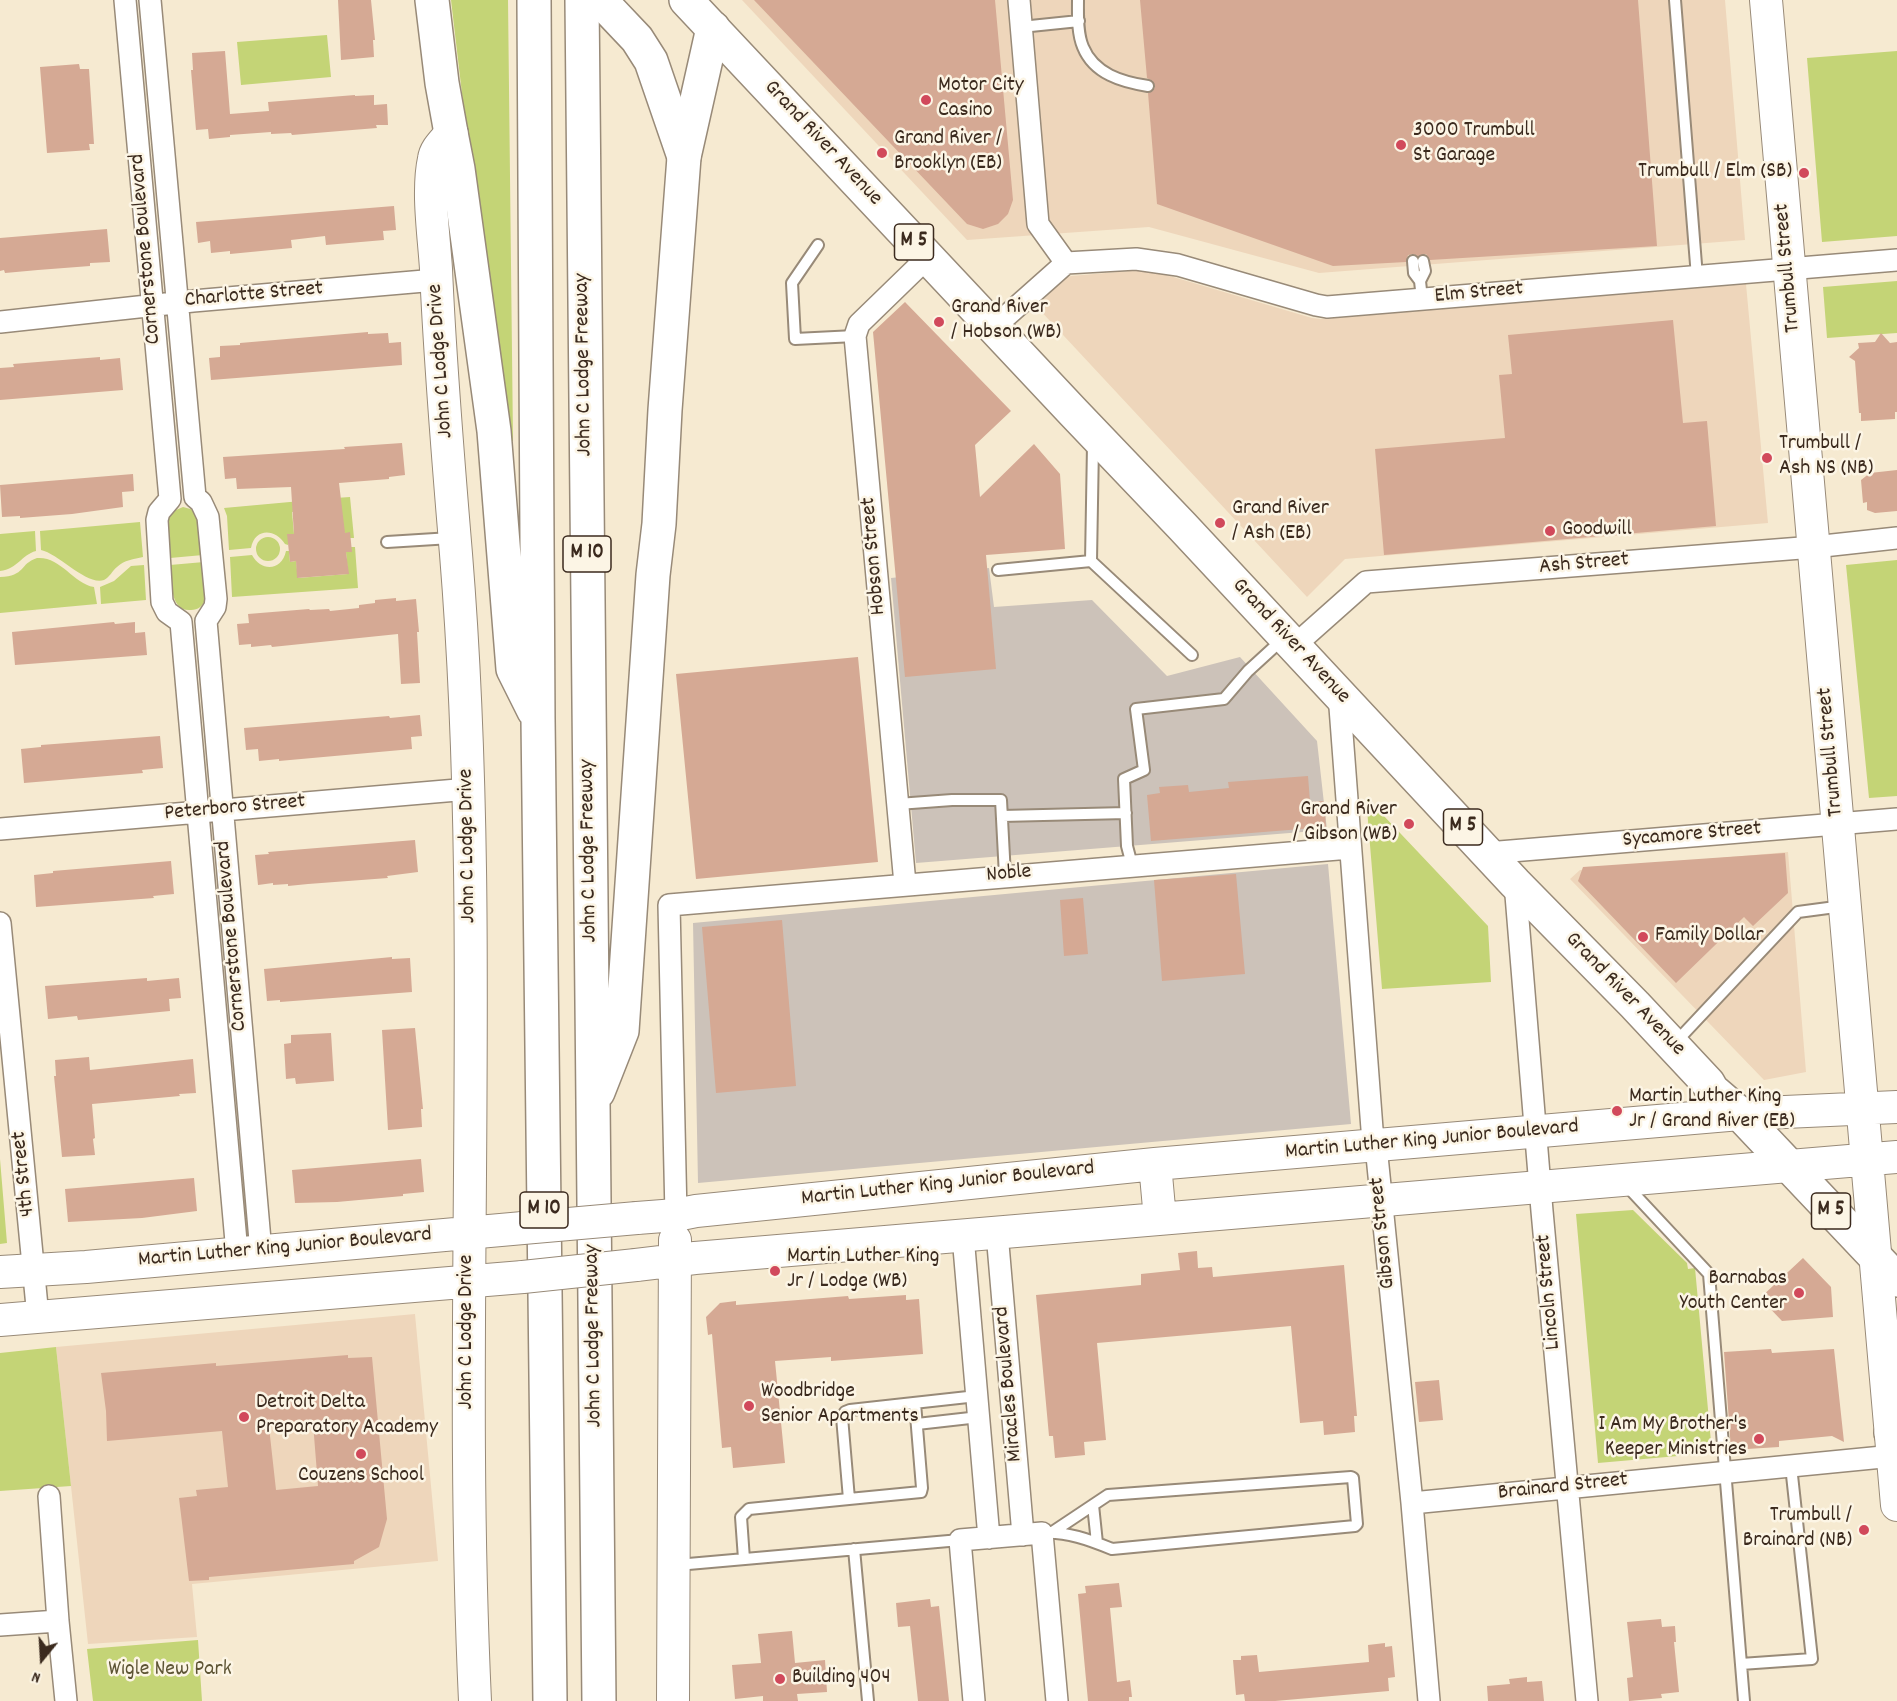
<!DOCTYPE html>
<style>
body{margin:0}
#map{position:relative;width:1897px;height:1701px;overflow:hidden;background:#f6ead1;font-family:Dekko,sans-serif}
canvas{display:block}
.north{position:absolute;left:12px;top:1629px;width:60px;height:60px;-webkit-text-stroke:4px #fcf5e5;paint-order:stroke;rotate:198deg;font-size:16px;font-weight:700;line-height:24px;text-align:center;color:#3b2a1e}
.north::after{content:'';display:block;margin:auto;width:21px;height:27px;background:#3b2a1e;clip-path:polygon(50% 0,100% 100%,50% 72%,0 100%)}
</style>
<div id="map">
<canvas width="1897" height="1701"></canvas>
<div class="north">N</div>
</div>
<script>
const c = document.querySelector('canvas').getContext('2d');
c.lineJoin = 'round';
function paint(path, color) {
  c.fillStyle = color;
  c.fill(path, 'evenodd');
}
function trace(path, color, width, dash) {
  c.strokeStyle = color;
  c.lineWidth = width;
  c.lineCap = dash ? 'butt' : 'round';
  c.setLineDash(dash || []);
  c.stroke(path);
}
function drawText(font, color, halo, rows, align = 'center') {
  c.font = font + ' Dekko,sans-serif';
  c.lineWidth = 5;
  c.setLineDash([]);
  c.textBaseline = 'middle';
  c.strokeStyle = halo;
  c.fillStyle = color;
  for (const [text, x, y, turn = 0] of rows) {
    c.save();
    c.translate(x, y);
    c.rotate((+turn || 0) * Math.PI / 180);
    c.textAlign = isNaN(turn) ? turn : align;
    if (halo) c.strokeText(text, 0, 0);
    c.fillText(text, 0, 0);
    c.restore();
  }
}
const built = new Path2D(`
 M742 0H1725L1745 240 1319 273 1149 227 967 240Z
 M1141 270 1153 271 1312 318 1321 319 1746 284 1768 523 1345 559 1307 597 1037 307 1062 279 1071 276Z
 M1788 852 1806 1072 1764 1080 1570 879 1580 870Z
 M415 1314 438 1561 192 1584 197 1637 88 1644 56 1347Z`);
const industrial = new Path2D(`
 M989 568 994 607 1092 600 1167 676 1240 657 1317 741 1327 830 916 863 891 578Z
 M1328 864 1351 1124 698 1183 693 923Z`);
const green = new Path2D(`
 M451 0H508L513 441 503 442Z
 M327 35 331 77 241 85 237 42Z
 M1897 51V236L1822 242 1807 58Z
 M1897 281V333L1827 338 1823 287Z
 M350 497 354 538H350V533H345L306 500Z
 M301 501 302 511 292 512 294 534H288V545L285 544C276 529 255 527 251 548L229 550 227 516 224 508Z
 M183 507 194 510 198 516 203 555 170 558 168 518 176 510Z
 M140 522 143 557C134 559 124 560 117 567 112 571 110 577 104 580 87 586 59 554 41 550L40 531Z
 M35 531 36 551C21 555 18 569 0 571V534Z
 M256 549a12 12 0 1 1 24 0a12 12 0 1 1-24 0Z
 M351 547H355L358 588 232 597 230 557 252 555C261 572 282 571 286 551H289L290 562 296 561 298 578 348 574 346 552H351Z
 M37 558C60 556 73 583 94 587L97 604 0 613V577C26 576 19 564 37 558Z
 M1897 560V796L1869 798 1846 565Z
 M204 562C204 573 208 589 205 600 203 606 198 610 191 610 169 612 172 580 170 565Z
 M144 565 146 600 101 604 100 587 114 581 131 566Z
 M1366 797 1488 926 1491 982 1382 989Z
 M0 1159 7 1243 0 1244Z
 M1633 1210 1687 1263 1688 1269 1695 1268 1712 1453 1598 1463 1576 1214Z
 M56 1347 71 1486 0 1491V1353Z
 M198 1640 202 1701H93L87 1649Z`);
const building = new Path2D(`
 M338 0H371L375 40H373L374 57 341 60Z
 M754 0H995L1013 200 1008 214 998 224 983 229 967 224Z
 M1140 0H1638L1657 246 1430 260 1426 254 1418 256 1413 254 1408 255 1406 262 1333 266 1157 204 1148 93 1153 91 1155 87 1153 81 1147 78Z
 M225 51 230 114 269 111 268 102 355 95V96L374 95V105L387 104 388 125H376L377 128 340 131 292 135 291 133 271 134V132L230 135V137L209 139 208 129 196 130 191 70H193L192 53Z
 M79 64 80 69H89L94 144H89L90 150 47 153 40 67Z
 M394 206 396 230 383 231 384 240 326 245 325 236 291 240 292 248 230 254V251L211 253 210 241 198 243 196 222Z
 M107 229 110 262 90 263V266L38 270 5 273 4 270 0 271V238Z
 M905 302 1011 411 975 445 980 497 1034 444 1060 474 1065 549 986 555 996 669 905 677 873 332Z
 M1673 320 1683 423 1707 421 1716 526 1384 555 1375 449 1505 438 1499 375 1512 374 1508 335Z
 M368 332V334L388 333 389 343 401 342 402 365 211 380 209 358 220 357V346L240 345V343Z
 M1881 333 1890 343 1897 342V412H1895V419L1861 421V413H1859L1855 361 1849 357 1859 348 1858 343 1875 342Z
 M100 357V360L120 358 123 390 0 400V368L14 367 13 364Z
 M402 443 405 475 389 477V479L339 483 345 533 350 532 352 552H346L349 574 297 578 296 561 290 562 287 534H294L291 487 237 489 236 478 225 479 223 457 345 449 344 447Z
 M1897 470V511L1875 513 1867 510V502L1863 503 1861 480 1870 473Z
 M133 474 134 491 122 492 123 507 72 514 20 518V516L2 517 0 485Z
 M396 598V601L416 599 419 632H417L420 683 401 684 398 634 272 647 271 645 251 647V644L239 645 237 624 249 623 248 614 309 609 310 610 329 609 330 611 359 608V605L375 603V600Z
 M114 622 115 624 135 622V633L145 632 147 655 15 665 12 632Z
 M858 657 878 862 696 879 676 674Z
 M420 715 422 736 411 737 412 749 279 761V759L259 761 258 749 246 750 244 728 389 716 390 718Z
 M160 736 163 768 142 770 143 773 24 783 21 749 41 747V745Z
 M1308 776 1310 802 1324 801 1326 827 1151 841 1147 795 1160 793 1159 787 1188 785 1189 792 1229 788 1228 782Z
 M415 840 418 872 387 876 388 878 308 884 288 886V884L273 885V883L258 885 255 855 269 854 268 852Z
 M1785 853 1788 893 1753 926 1744 917 1676 983 1578 881 1583 867Z
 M171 861 174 894 153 896 154 898 36 907 34 875 53 873V871Z
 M1236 874 1245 974 1162 981 1154 880Z
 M1083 898 1088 954 1064 956 1060 900Z
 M782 920 796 1086 716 1093 702 927Z
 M392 957V959L410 958 412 992 280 1002V1000L267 1001 264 969Z
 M147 978V981L179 978 181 998 169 999 170 1011 78 1020 77 1016 48 1019 45 986Z
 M415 1028 423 1109H421L422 1127 388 1130 382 1030Z
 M331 1033 334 1081 296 1084 295 1078 286 1079 284 1044 291 1043V1035Z
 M89 1057 90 1070 193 1059 196 1093 179 1094 180 1096 92 1104 95 1138 93 1139 95 1155 62 1157 54 1076H56L55 1060Z
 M421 1159 424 1192 403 1194V1196L337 1202 295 1203 292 1170Z
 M194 1178 197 1211 142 1218 68 1222 65 1189Z
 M1197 1251 1198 1268 1212 1267 1213 1277 1344 1265 1357 1416H1354L1355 1432 1324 1435 1323 1421 1300 1423 1291 1326 1097 1343 1106 1440 1084 1442 1085 1455 1055 1458 1053 1436H1049L1036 1295 1141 1285V1274L1180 1270 1178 1253Z
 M1803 1258 1831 1287 1833 1317 1782 1321 1760 1298Z
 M906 1295V1300L919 1299 923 1354 831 1361V1357L775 1361 785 1463 733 1468 731 1447 722 1448 712 1334 708 1335 706 1317 720 1303 736 1301V1305L848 1296 849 1299Z
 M1771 1349 1772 1353 1834 1349 1844 1442 1832 1436 1779 1441V1447L1731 1450 1724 1352Z
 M348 1355V1358L372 1357 387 1519 379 1547 354 1561V1564L209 1577V1580L189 1581 179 1498 197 1496 196 1490 228 1487 222 1431 107 1441 106 1411 101 1373 216 1363V1366ZM313 1423 318 1486 276 1490 269 1427Z
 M1439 1380 1443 1420 1419 1422 1415 1382Z
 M1119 1583 1122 1607 1110 1608 1117 1682 1130 1680 1132 1697H1129V1701H1088L1078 1594 1086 1593 1085 1586Z
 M930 1599 931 1607 939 1606 949 1701H918L910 1626 898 1627 896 1603Z
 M1661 1619 1662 1627 1675 1626 1676 1642H1674L1679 1692 1661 1694 1662 1698 1629 1701 1627 1678 1633 1677 1627 1622Z
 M792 1631 795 1663 825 1660 827 1692 797 1694 798 1701H763V1696L735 1699 732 1665 761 1663 758 1634Z
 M1385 1643V1647L1392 1646 1395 1677 1388 1678 1389 1691 1275 1701H1245L1244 1694 1236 1695 1233 1660H1241V1656L1257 1655 1259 1672 1369 1662 1368 1645Z
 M1527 1677V1682L1542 1681 1544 1701H1488L1487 1686 1510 1684 1509 1679Z`);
const lane = new Path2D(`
 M1078 0C1078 14 1077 33 1083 47 1094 74 1122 82 1148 86
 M1675 0 1697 277
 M1021 27 1079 21
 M818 245 792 283 795 339 855 336
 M1413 261 1414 273 1420 281
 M1422 299 1420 281 1425 271 1423 261
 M1093 445 1091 561 1192 655
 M387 542 451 538
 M998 570 1091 561
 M898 804 952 800H1001L1005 876
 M1002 816 1126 813
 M1132 865 1127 846 1124 779 1144 770 1136 709 1224 699 1248 671 1283 639
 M1675 1043 1798 912 1843 906
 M1625 1184 1709 1274 1744 1701
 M915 1403 922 1488 921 1492 849 1499 842 1417 845 1412 850 1410 977 1396
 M917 1424 979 1417
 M1093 1505 1097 1543
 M1042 1533C1066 1531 1090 1540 1112 1549L1355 1526 1357 1524 1353 1478 1351 1477 1108 1495 1051 1533
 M854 1549 868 1701
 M744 1559 741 1517 749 1509 849 1499
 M677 1565 960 1540
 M1741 1664 1812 1659 1791 1466`);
const street = new Path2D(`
 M125 0 170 499 159 512 157 520 162 602 167 612 181 622 237 1253
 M150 0 195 497 201 502 208 517 216 599 215 607 206 621 261 1252
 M1019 0 1038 224 1066 263
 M1066 263 1136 259 1178 265 1316 305 1327 307 1897 260
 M0 322 193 301 436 280
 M994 327 1066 263
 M1294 646 1366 582 1814 547 1897 538
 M1339 694 1372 1129 1376 1146 1412 1503 1429 1701
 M0 829 469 789
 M1487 853 1897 819
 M1515 883 1542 1211 1587 1701
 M905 884 855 336 859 324 928 257
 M0 923 38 1317
 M676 1215 669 905 1350 848
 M997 1233 1023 1535
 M963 1236 989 1538
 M49 1496 58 1621 66 1701
 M1412 1503 1893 1456
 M0 1625 58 1621
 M974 1701 960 1540 1042 1533 1057 1701`);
const secondary = new Path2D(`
 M1766 0 1897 1505
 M451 133C445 141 435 149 434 159 427 191 434 236 436 269 440 364 448 459 456 554 487 935 457 1319 475 1701
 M1155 1164 1160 1219
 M637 1218 676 1215 696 1211 1155 1164 1740 1114 1897 1107
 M636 1265 695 1258 1897 1157
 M0 1272 86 1267 523 1228
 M0 1320 523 1277
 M673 1701 675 1240`);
const primary = new Path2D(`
 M432 0 442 83 451 133
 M600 0 637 39 651 61 684 157
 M686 0 1074 413 1182 526 1515 883 1635 1005 1708 1083 1712 1090 1740 1114 1897 1280
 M1891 1433 1897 1418`);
const highway = new Path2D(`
 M534 0 538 719 550 1701
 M582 0 599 1701
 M451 133 458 169 494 431 513 669 534 711
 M598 1092 622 1031 653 575 659 524 665 410 684 157 713 28`);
const secondaryBridge = new Path2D(`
 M523 1228 637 1218
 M523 1277 636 1265`);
const markers = [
 [926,100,6,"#d1495b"],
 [1401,145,6,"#d1495b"],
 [882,153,6,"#d1495b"],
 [1804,173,6,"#d1495b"],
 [939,322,6,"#d1495b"],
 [1767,458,6,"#d1495b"],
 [1220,523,6,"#d1495b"],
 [1550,531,6,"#d1495b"],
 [1409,824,6,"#d1495b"],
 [1643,937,6,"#d1495b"],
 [1617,1111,6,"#d1495b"],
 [775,1271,6,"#d1495b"],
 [1799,1293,6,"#d1495b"],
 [749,1406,6,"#d1495b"],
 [244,1417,6,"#d1495b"],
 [1759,1439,6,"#d1495b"],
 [361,1454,6,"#d1495b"],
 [1864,1530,6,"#d1495b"],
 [780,1679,6,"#d1495b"]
];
const shields = [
 [914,242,39],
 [587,554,48],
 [1463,827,39],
 [544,1210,48],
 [1831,1211,39]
];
const shieldNames = [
 ["M 5",914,242],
 ["M 10",587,554],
 ["M 5",1463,827],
 ["M 10",544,1210],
 ["M 5",1831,1211]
];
const poiNames = [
 ["Motor City",938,87],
 ["Casino",938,112],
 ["3000 Trumbull",1413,132],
 ["St Garage",1413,157],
 ["Grand River /",894,140],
 ["Brooklyn (EB)",894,165],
 ["Trumbull / Elm (SB)",1792,173,"right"],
 ["Grand River",951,309],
 ["/ Hobson (WB)",951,334],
 ["Trumbull /",1779,445],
 ["Ash NS (NB)",1779,470],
 ["Grand River",1232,510],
 ["/ Ash (EB)",1232,535],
 ["Goodwill",1562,531],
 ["Grand River",1397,811,"right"],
 ["/ Gibson (WB)",1397,836,"right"],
 ["Family Dollar",1655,937],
 ["Martin Luther King",1629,1098],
 ["Jr / Grand River (EB)",1629,1123],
 ["Martin Luther King",787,1258],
 ["Jr / Lodge (WB)",787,1283],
 ["Barnabas",1787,1280,"right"],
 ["Youth Center",1787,1305,"right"],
 ["Woodbridge",761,1393],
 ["Senior Apartments",761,1418],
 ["Detroit Delta",256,1404],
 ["Preparatory Academy",256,1429],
 ["I Am My Brother's",1747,1426,"right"],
 ["Keeper Ministries",1747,1451,"right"],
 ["Couzens School",361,1477,"center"],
 ["Trumbull /",1852,1517,"right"],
 ["Brainard (NB)",1852,1542,"right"],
 ["Building 404",792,1679]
];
const streetNames = [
 ["Grand River Avenue",822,144,47],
 ["Cornerstone Boulevard",147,249,-95],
 ["Trumbull Street",1789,268,-95],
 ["Elm Street",1479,294,-5],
 ["Charlotte Street",254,296,-5],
 ["John C Lodge Drive",442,361,-94],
 ["John C Lodge Freeway",585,365,-91],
 ["Hobson Street",875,556,-95],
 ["Ash Street",1584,565,-5],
 ["Grand River Avenue",1290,642,47],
 ["Trumbull Street",1832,752,-95],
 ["Peterboro Street",235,809,-5],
 ["Sycamore Street",1692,836,-5],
 ["John C Lodge Drive",469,846,-91],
 ["John C Lodge Freeway",590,851,-91],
 ["Noble",1009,875,-5],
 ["Cornerstone Boulevard",233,936,-95],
 ["Grand River Avenue",1624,995,46],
 ["Martin Luther King Junior Boulevard",1432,1141,-5],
 ["4th Street",25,1174,-96],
 ["Martin Luther King Junior Boulevard",948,1185,-6],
 ["Gibson Street",1384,1233,-96],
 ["Martin Luther King Junior Boulevard",285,1249,-5],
 ["Lincoln Street",1550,1292,-95],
 ["John C Lodge Drive",468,1332,-90],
 ["John C Lodge Freeway",595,1336,-91],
 ["Miracles Boulevard",1010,1384,-95],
 ["Brainard Street",1563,1488,-6]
];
const parkNames = [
 ["Wigle New Park",170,1671]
];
paint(built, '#eed6bb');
paint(industrial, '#ccc2b9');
paint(green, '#c4d476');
paint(building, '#d5a994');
trace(lane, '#988a78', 14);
trace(street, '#988a78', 24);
trace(secondary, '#988a78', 34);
trace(primary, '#988a78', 36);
trace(highway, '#988a78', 36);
trace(lane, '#fff', 10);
trace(street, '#fff', 21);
trace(secondary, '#fff', 32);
trace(primary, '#fff', 33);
trace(highway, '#fff', 33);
trace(secondaryBridge, '#988a78', 34, []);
trace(secondaryBridge, '#fff', 32);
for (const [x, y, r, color] of markers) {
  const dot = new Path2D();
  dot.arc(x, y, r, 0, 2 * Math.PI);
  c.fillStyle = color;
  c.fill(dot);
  trace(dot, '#fcf5e5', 2);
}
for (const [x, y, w] of shields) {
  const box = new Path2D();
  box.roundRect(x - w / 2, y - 18, w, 36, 4.5);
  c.fillStyle = '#fcf5e5';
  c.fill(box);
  trace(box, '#3b2a1e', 1.5);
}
drawText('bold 21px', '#3b2a1e', null, shieldNames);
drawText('22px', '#3b2a1e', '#fcf5e5', poiNames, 'left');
drawText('22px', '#3b2a1e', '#fcf5e5', streetNames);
drawText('22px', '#5d5434', '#fcf5e5', parkNames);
</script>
